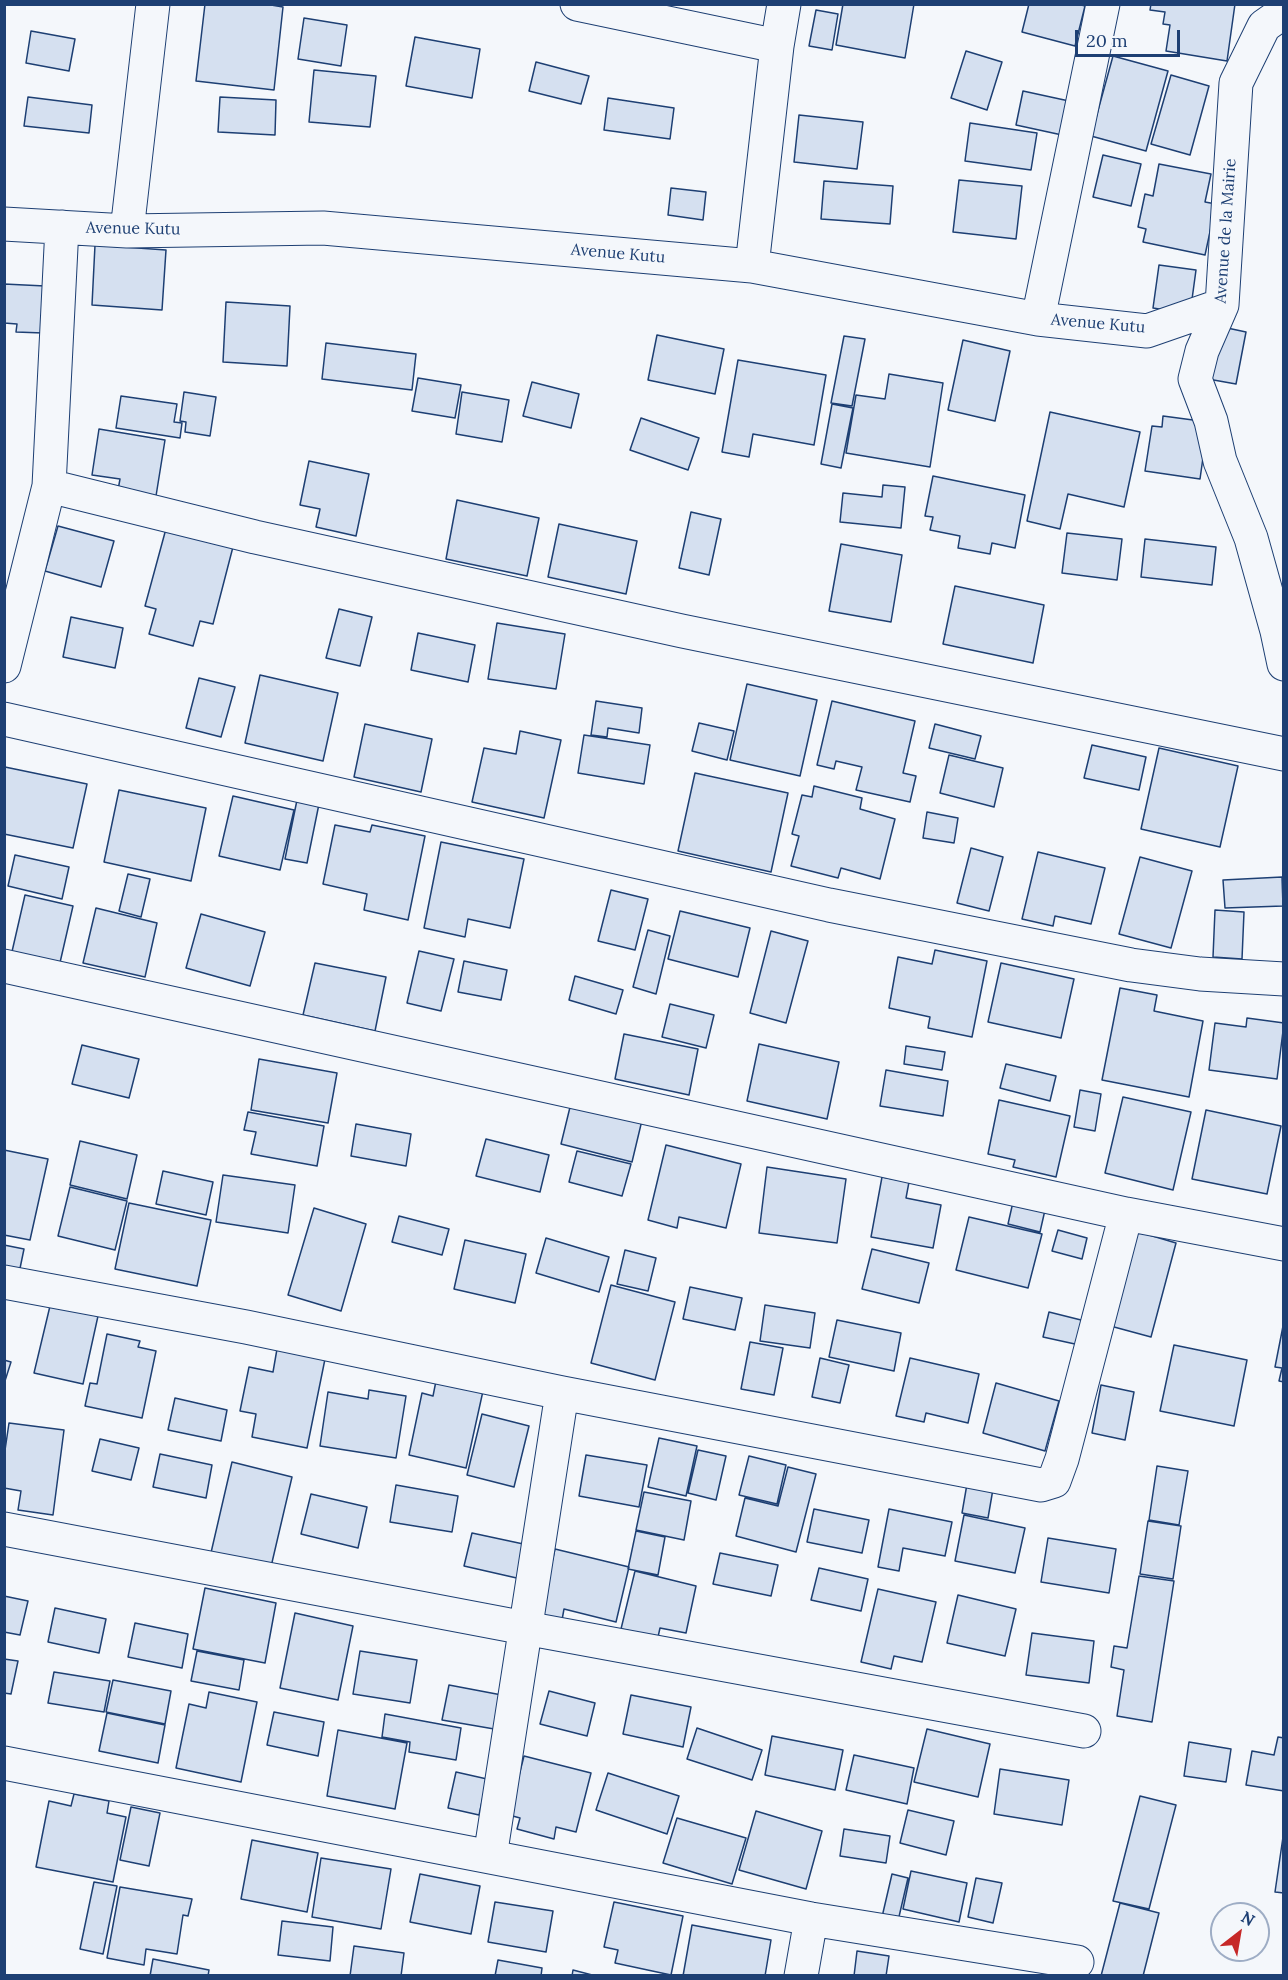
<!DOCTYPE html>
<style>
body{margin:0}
#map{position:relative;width:1288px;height:1980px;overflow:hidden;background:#f4f7fb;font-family:Lora,serif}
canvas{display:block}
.frame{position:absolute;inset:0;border:6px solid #1d3f73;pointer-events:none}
.north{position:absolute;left:1210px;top:1902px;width:60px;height:60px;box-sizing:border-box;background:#f4f7fb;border:2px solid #9eadc5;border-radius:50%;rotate:31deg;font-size:16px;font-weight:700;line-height:24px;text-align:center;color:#1d3f73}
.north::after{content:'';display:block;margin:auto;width:21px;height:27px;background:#c62828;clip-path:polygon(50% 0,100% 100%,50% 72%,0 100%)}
.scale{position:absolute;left:1075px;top:30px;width:105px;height:27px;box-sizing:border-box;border:3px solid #1d3f73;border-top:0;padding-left:8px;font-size:18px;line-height:21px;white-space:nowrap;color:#1d3f73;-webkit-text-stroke:4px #f4f7fb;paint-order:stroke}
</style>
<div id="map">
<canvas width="1288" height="1980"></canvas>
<div class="frame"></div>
<div class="north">N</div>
<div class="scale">20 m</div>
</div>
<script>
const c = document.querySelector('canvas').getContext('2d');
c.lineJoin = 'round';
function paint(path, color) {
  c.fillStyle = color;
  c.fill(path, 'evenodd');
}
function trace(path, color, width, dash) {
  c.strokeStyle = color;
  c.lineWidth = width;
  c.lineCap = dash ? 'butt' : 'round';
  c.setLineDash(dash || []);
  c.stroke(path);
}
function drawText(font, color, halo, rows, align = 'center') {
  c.font = font + ' Lora,serif';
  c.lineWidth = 4.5;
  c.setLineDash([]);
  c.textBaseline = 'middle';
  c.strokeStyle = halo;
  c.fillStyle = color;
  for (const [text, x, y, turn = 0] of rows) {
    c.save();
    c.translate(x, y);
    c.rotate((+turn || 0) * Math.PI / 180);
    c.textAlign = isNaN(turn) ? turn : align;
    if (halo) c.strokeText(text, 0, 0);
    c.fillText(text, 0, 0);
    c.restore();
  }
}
const building = new Path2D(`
 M205 4H265L283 7 274 90 196 81Z
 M843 4H914L905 58 836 45Z
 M1029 4H1078L1085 6 1075 46 1022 32Z
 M1151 4H1235L1227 61 1166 51 1170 25 1163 24 1165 12 1150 10Z
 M816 10 838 14 832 50 809 46Z
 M304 18 347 25 341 66 298 59Z
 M31 31 75 39 69 71 26 63Z
 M415 37 480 49 472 98 406 86Z
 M966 51 1002 62 987 110 951 98Z
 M1113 56 1168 71 1146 151 1091 136Z
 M536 62 589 76 581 104 529 91Z
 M314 70 376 76 370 127 309 122Z
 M1171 75 1209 86 1190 155 1151 144Z
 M1023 91 1069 101 1062 135 1016 125Z
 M28 97 92 105 89 133 24 126Z
 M220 97 276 100 275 135 218 132Z
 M608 98 674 108 670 139 604 130Z
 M799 115 863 122 857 169 794 162Z
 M970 123 1037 133 1031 170 965 161Z
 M1103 155 1141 164 1131 206 1093 197Z
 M1159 164 1211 174 1205 202 1216 204 1205 255 1143 242 1146 229 1138 227 1145 194 1153 196Z
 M959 180 1022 186 1016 239 953 232Z
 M824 181 893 186 890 224 821 219Z
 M671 188 706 192 703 220 668 215Z
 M95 245 166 250 162 310 92 305Z
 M1159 265 1196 270 1190 314 1153 308Z
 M4 284 45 286 43 333 16 332 17 324 4 323Z
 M226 302 290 306 287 366 223 362Z
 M1218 326 1246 332 1236 384 1208 379Z
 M657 335 724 349 715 394 648 380Z
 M844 336 865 339 852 406 831 403Z
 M963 340 1010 351 995 421 948 410Z
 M326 343 416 354 412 390 322 379Z
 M738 360 826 375 814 445 753 434 749 457 722 452Z
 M889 374 943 383 930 467 846 453 856 395 885 399Z
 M418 378 461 385 455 418 412 411Z
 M532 382 579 394 571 428 523 416Z
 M184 392 216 397 210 436 185 432 186 422 180 421Z
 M462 392 509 400 502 442 456 434Z
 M121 396 177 404 174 422 182 423 180 438 116 428Z
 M832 404 853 408 841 468 821 464Z
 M1050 412 1140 432 1124 507 1068 494 1060 529 1027 521Z
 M1163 416 1208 422 1200 479 1145 471 1152 426 1162 427Z
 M641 418 699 438 688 470 630 450Z
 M99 429 165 440 156 496 118 490 120 479 92 475Z
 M309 461 369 474 356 536 316 527 320 509 300 505Z
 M933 476 1025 495 1015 548 992 543 990 554 958 548 960 536 930 530 933 517 925 516Z
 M883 485 905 487 901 528 840 522 843 493 882 497Z
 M457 500 539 518 527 576 446 559Z
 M691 512 721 519 709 575 679 568Z
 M559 524 637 541 626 594 548 577Z
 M167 525 234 543 213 624 200 621 193 646 149 634 156 609 145 606Z
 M58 526 114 541 101 587 45 571Z
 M1067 533 1122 539 1117 580 1062 573Z
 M1145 539 1216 547 1212 585 1141 577Z
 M841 544 902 555 891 622 829 611Z
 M955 586 1044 605 1033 663 943 644Z
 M339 609 372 617 360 666 326 658Z
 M71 617 123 628 115 668 63 657Z
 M497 623 565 634 556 689 488 679Z
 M418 633 475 645 468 682 411 670Z
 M260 675 338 693 323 761 245 743Z
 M199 678 235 687 221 737 186 728Z
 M747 684 817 700 800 776 730 760Z
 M596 701 642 708 639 733 608 728 607 737 591 735Z
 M832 701 915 721 903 773 916 776 910 802 856 790 862 767 836 761 834 769 817 765Z
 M699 723 734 731 727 760 692 751Z
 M365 724 432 739 421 792 354 777Z
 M935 724 981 736 975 759 929 748Z
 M520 731 561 740 544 818 472 802 484 748 516 754Z
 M584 735 650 745 644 784 578 773Z
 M1092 745 1146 757 1139 790 1084 778Z
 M1159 748 1238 766 1220 847 1141 829Z
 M949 755 1003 768 994 807 940 793Z
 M5 767 87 784 73 848 4 834Z
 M695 773 788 793 771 872 678 851Z
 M814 786 862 798 860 809 895 819 880 879 841 868 838 878 791 866 799 836 792 834 802 795 812 797Z
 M119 790 206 808 191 881 104 862Z
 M233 796 294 810 280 870 219 856Z
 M297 800 319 804 307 863 285 859Z
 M927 812 958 818 954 843 923 838Z
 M335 825 370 832 372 825 425 836 408 920 364 910 367 894 323 884Z
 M441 842 524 859 510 928 468 919 465 937 424 928Z
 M971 848 1003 857 989 911 957 903Z
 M1038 852 1105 868 1091 924 1055 916 1053 926 1022 919Z
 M15 855 69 867 62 899 8 886Z
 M1140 857 1192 871 1171 948 1119 934Z
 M128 874 150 879 141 917 119 911Z
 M1282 877 1283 906 1225 908 1223 880Z
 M611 890 648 899 635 950 598 941Z
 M25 895 73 906 59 967 11 956Z
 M96 908 157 923 145 977 83 963Z
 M1215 910 1244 912 1242 959 1213 957Z
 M680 911 750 928 738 977 668 959Z
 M201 914 265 932 250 986 186 968Z
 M648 930 670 936 656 994 633 987Z
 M771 931 808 941 786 1023 750 1013Z
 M935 950 987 961 972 1037 928 1028 930 1017 889 1008 898 957 932 964Z
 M419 951 454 959 441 1011 407 1003Z
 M464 961 507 970 501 1000 458 992Z
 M315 963 386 977 375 1031 303 1015Z
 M1001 963 1074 979 1061 1038 988 1022Z
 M575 976 623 990 616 1014 569 1000Z
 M1120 988 1157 995 1154 1011 1203 1021 1189 1097 1102 1080Z
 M670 1004 714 1015 706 1048 662 1037Z
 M1247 1018 1284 1023 1277 1079 1209 1070 1215 1023 1246 1027Z
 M624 1034 698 1049 689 1095 615 1079Z
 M759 1044 839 1062 827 1119 747 1101Z
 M82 1045 139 1059 129 1098 72 1084Z
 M906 1046 945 1052 942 1070 904 1064Z
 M259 1059 337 1073 328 1123 251 1110Z
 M1006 1064 1056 1076 1050 1101 1000 1088Z
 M886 1070 948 1081 943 1116 880 1106Z
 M1080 1090 1101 1094 1095 1131 1074 1127Z
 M1123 1097 1191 1112 1173 1190 1105 1173Z
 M572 1099 643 1116 632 1162 561 1144Z
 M999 1100 1070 1116 1056 1177 1013 1167 1015 1160 988 1154Z
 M1206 1110 1281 1126 1267 1194 1192 1179Z
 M248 1112 324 1126 317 1166 251 1154 256 1132 244 1130Z
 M356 1124 411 1134 406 1166 351 1156Z
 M486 1139 549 1155 540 1192 476 1176Z
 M80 1141 137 1155 127 1199 70 1185Z
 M666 1145 741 1164 726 1228 679 1217 677 1228 648 1220Z
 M4 1150 48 1159 30 1240 4 1235Z
 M577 1151 631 1164 622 1196 569 1182Z
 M767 1167 846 1179 837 1243 759 1233Z
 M163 1171 213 1182 206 1215 156 1204Z
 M223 1175 295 1185 288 1233 216 1222Z
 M882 1177 909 1182 906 1198 941 1205 933 1248 871 1237Z
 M70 1187 127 1201 115 1250 58 1236Z
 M1013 1202 1045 1210 1040 1232 1008 1224Z
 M129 1203 211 1220 197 1286 115 1269Z
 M314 1208 366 1224 341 1311 288 1295Z
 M399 1216 449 1229 442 1255 392 1242Z
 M969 1217 1042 1234 1028 1288 956 1270Z
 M1129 1229 1176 1243 1151 1337 1103 1324Z
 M1058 1230 1087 1238 1082 1259 1052 1251Z
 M546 1238 609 1257 599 1292 536 1273Z
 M465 1240 526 1254 515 1303 454 1289Z
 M4 1245 24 1249 18 1278 4 1275Z
 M872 1249 929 1263 919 1303 862 1289Z
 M625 1250 656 1258 648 1291 617 1284Z
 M611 1285 675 1302 655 1380 591 1363Z
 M690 1287 742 1298 735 1330 683 1319Z
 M765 1305 815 1313 810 1348 760 1341Z
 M50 1306 98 1316 83 1384 34 1373Z
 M1049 1312 1089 1322 1084 1346 1043 1337Z
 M837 1320 901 1333 894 1371 829 1357Z
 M1284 1321V1382L1279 1381 1282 1368 1275 1367Z
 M107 1334 140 1341 138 1347 156 1351 142 1418 85 1406 90 1383 97 1384Z
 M750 1342 783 1348 774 1395 741 1389Z
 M1174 1345 1247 1360 1234 1426 1160 1411Z
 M277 1349 325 1359 307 1448 252 1437 256 1414 240 1411 249 1367 273 1372Z
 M820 1358 849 1365 840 1403 812 1397Z
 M910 1358 979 1374 968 1423 926 1413 924 1422 896 1416Z
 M4 1360 11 1362 4 1384Z
 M436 1381 483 1391 466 1468 409 1455 422 1393 433 1396Z
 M996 1383 1059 1401 1045 1451 983 1433Z
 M1101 1385 1134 1392 1125 1440 1092 1433Z
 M369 1390 406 1396 396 1458 320 1446 328 1392 368 1399Z
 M175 1398 227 1410 221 1441 168 1430Z
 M482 1414 529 1426 514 1487 467 1475Z
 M9 1423 64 1430 53 1515 18 1510 21 1491 4 1488V1457Z
 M659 1438 697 1446 686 1496 648 1487Z
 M100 1439 139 1448 131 1480 92 1471Z
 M698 1450 726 1456 716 1500 688 1493Z
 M160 1454 212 1465 206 1498 153 1487Z
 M586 1455 647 1465 639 1507 579 1496Z
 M749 1456 786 1465 777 1504 739 1495Z
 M232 1462 292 1477 270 1571 210 1557Z
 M1157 1466 1188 1471 1179 1525 1149 1520Z
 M788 1467 816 1474 796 1552 736 1536 745 1498 778 1506Z
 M967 1484 993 1489 988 1518 962 1513Z
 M396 1485 458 1496 452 1532 390 1522Z
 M644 1492 691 1501 684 1540 636 1530Z
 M311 1494 367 1507 358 1548 301 1534Z
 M814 1509 869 1520 862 1553 807 1542Z
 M889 1509 952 1522 945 1556 903 1548 899 1571 878 1567Z
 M964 1515 1025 1528 1015 1573 955 1561Z
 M1148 1521 1181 1526 1173 1579 1140 1574Z
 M636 1531 665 1537 658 1575 628 1569Z
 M472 1533 528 1545 521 1579 464 1566Z
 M1048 1538 1116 1549 1109 1593 1041 1582Z
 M555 1549 629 1567 616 1622 564 1609 562 1620 540 1615Z
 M720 1553 778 1565 771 1596 713 1584Z
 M819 1568 868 1579 861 1611 811 1600Z
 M635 1571 696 1586 686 1633 660 1628 658 1637 621 1629Z
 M1139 1576 1174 1581 1152 1722 1117 1716 1124 1670 1111 1667 1114 1646 1127 1648Z
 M205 1588 276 1603 265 1663 193 1649Z
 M878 1589 936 1602 922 1662 894 1656 891 1669 861 1662Z
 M958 1595 1016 1609 1005 1656 947 1643Z
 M4 1596 28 1601 20 1635 4 1632Z
 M55 1608 106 1619 99 1653 48 1642Z
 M295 1613 353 1626 338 1700 280 1688Z
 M135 1623 188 1634 182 1668 128 1657Z
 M1032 1633 1094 1641 1089 1683 1026 1675Z
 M197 1651 244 1660 239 1690 191 1681Z
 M360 1651 417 1660 410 1703 353 1694Z
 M4 1659 18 1661 11 1694 4 1693Z
 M54 1672 110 1681 104 1712 48 1703Z
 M113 1680 171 1691 165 1724 106 1712Z
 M449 1685 507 1696 500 1730 442 1720Z
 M549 1691 595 1703 587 1736 540 1724Z
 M209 1692 257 1702 241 1782 176 1768 189 1704 206 1708Z
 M631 1695 691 1707 683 1747 623 1734Z
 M274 1712 324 1722 318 1756 267 1745Z
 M107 1713 165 1725 158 1763 99 1751Z
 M385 1714 461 1728 456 1760 409 1752 410 1742 382 1737Z
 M697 1728 762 1750 752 1780 687 1759Z
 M927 1729 990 1744 978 1797 914 1782Z
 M338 1730 407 1743 395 1809 327 1796Z
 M772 1736 843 1750 835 1790 765 1775Z
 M1278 1737 1284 1738V1791L1246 1785 1252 1751 1274 1755Z
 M1189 1742 1231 1749 1226 1782 1184 1776Z
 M854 1755 914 1768 907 1804 846 1790Z
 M524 1756 591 1773 576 1832 556 1827 554 1839 517 1829 520 1818 509 1815Z
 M1000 1769 1069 1780 1062 1825 994 1814Z
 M456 1772 487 1779 479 1815 448 1808Z
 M608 1773 679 1796 667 1834 596 1810Z
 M74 1794 109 1801 107 1813 126 1817 113 1882 36 1867 49 1801 71 1806Z
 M1140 1796 1176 1805 1149 1909 1113 1901Z
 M131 1807 160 1813 149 1866 120 1860Z
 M908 1810 954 1821 946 1855 900 1843Z
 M756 1811 822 1831 806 1889 739 1870Z
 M677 1818 746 1838 732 1884 663 1863Z
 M844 1829 890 1836 886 1863 840 1856Z
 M1283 1837H1284V1893L1275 1892Z
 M252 1840 318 1853 307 1912 241 1899Z
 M321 1858 391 1869 381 1929 312 1917Z
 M911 1871 967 1883 959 1922 903 1909Z
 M420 1874 480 1886 471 1934 410 1922Z
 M892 1874 908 1878 898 1921 882 1917Z
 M976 1878 1002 1883 993 1923 968 1917Z
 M94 1882 117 1886 103 1954 80 1949Z
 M120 1887 192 1899 188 1916 183 1915 177 1954 146 1949 144 1965 107 1958Z
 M495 1902 553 1911 546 1952 488 1942Z
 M614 1902 683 1916 671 1975 615 1963 618 1950 604 1947Z
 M1120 1903 1159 1913 1143 1976H1101Z
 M282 1921 333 1927 330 1961 278 1955Z
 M692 1925 771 1940 765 1976H683Z
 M354 1946 404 1953 401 1976H350Z
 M857 1951 889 1956 886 1976H854Z
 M153 1959 209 1970 208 1976H150Z
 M498 1960 542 1968 541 1976H495Z
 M573 1970 596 1976H572Z`);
const minor = new Path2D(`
 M577 4 777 46
 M1284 12 1264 26 1236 83 1222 305 1202 351 1195 379 1211 421 1220 461 1251 538 1277 631 1284 664
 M4 224 127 231 323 228 752 266 1038 319 1147 331 1222 305
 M127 231 153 4
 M752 266 777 46 784 4
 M1038 319 1103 4
 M49 486 255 537 682 631 1284 754
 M4 666 49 486 62 227
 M4 719 829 905 1131 965 1200 974 1284 979
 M4 966 1126 1214 1284 1244
 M4 1282 246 1327 562 1393 1041 1485 1054 1481 1062 1459 1126 1214
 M4 1529 525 1628 1084 1731
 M4 1763 811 1919 1077 1962
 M490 1857 562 1393
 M801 1976 811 1919`);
const streetNames = [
 ["Avenue Kutu",133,229,1],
 ["Avenue de la Mairie",1226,231,-86],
 ["Avenue Kutu",618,254,5],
 ["Avenue Kutu",1098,324,5]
];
paint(building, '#d5e0f0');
trace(building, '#1d3f73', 1.5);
trace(minor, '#1d3f73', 35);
trace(minor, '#f4f7fb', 33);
drawText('16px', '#1d3f73', '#f4f7fb', streetNames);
</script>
